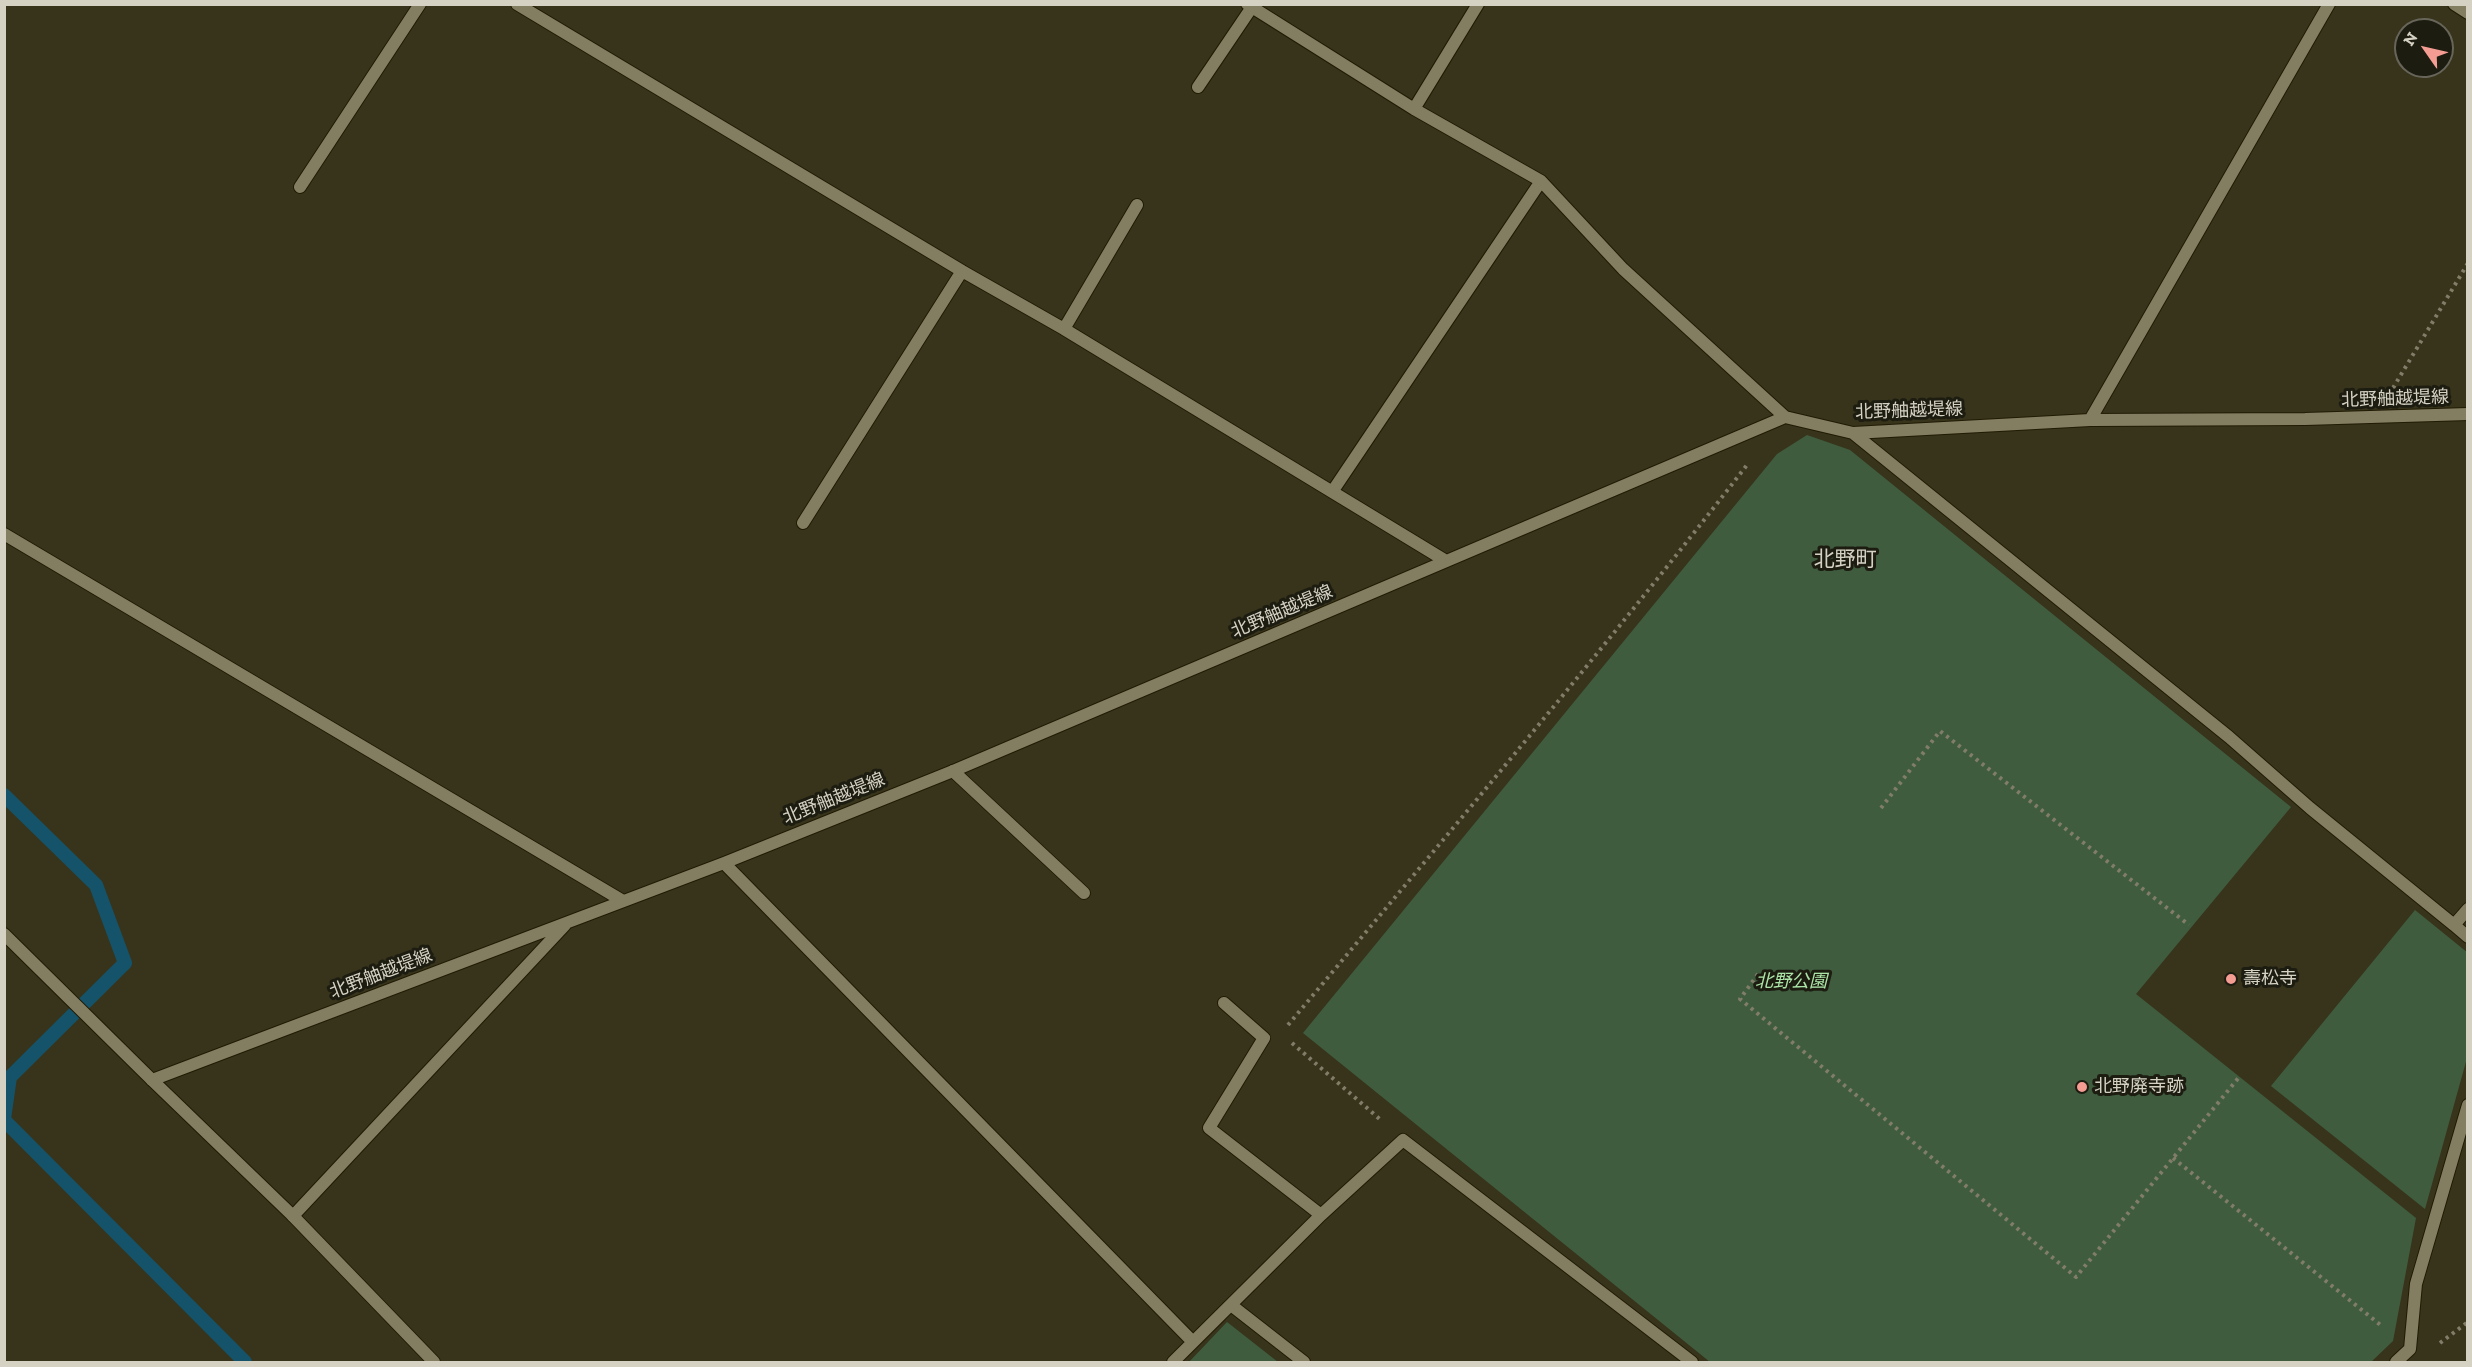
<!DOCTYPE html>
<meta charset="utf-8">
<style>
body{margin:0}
#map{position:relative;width:2472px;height:1367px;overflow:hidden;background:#38341b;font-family:"Zilla Slab",serif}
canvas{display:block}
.frame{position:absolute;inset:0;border:6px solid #d5d2c4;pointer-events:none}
.north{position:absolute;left:2394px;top:18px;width:60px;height:60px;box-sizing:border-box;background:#1d1c11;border:2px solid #676559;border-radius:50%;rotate:304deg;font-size:16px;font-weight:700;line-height:24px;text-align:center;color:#d5d2c4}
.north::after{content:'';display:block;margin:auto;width:21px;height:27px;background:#f59c93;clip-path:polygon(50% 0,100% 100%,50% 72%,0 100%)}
</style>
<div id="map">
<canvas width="2472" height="1367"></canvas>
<div class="frame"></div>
<div class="north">N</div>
</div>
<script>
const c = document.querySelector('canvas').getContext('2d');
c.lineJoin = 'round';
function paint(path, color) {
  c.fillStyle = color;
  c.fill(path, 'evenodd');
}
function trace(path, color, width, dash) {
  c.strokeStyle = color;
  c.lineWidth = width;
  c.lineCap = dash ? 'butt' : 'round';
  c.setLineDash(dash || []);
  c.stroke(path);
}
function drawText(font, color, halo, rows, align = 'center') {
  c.font = font + ' "Zilla Slab","Noto Sans JP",serif';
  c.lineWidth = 6;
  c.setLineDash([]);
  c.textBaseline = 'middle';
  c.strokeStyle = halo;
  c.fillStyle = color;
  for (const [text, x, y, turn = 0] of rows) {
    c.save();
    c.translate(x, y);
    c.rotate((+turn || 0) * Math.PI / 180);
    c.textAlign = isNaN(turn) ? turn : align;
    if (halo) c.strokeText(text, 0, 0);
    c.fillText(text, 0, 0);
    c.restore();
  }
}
const green = new Path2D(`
 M1807 435 1850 450 2291 807 2136 994 2416 1218 2393 1341 2371 1362H1710L1303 1033 1777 454Z
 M2415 910 2468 953 2467 1058 2425 1209 2271 1086Z
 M1227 1322 1278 1362H1189Z`);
const stream = new Path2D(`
 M4 795 96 885 125 963 10 1077 4 1119
 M4 1120 245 1362`);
const path = new Path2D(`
 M2393 388 2468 263
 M1881 808 1940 731 2189 925
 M1758 974 1740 999 2076 1277 2240 1076
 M1288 1025C1443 840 1599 656 1747 465
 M1292 1043 1382 1121
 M2173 1158 2383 1327
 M2440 1343 2468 1322`);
const service = new Path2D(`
 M953 771 1084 893`);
const minor = new Path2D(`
 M517 4 962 271 1064 329 1446 561
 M1247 4 1414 109 1541 181 1623 269 1785 417
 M2454 4 2468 13
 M1198 87 1252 7
 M1414 109 1478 4
 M300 187 420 4
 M1064 329 1137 205
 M2090 420 2329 4
 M1853 433 2229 737 2310 808 2454 925
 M1332 492 1541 181
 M803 523 962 271
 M4 534 623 901
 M724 863 1193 1342
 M2468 909 2454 925 2468 937
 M1224 1003 1264 1038 1209 1128 1321 1215
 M152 1080 724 863 953 771 1785 417 1853 433 2090 420 2305 419 2468 414
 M293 1216 565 925
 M1231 1305 1304 1362
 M1173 1362 1321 1215 1403 1140 1692 1362
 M2396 1362 2410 1349 2416 1284 2468 1105`);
const tertiary = new Path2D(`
 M4 934 152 1080 293 1216 434 1362`);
const markers = [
 [2231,979,6,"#f59c93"],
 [2082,1087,6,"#f59c93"]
];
const streetNames = [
 ["北野舳越堤線",2395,399,-2],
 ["北野舳越堤線",1909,411,-2],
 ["北野舳越堤線",1282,612,-23],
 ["北野舳越堤線",834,799,-22],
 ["北野舳越堤線",381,974,-21]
];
const poiNames = [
 ["壽松寺",2243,979],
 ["北野廃寺跡",2094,1087]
];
const parkNames = [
 ["北野公園",1791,982]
];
const quarterNames = [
 ["北野町",1845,560]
];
paint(green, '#3f5d3e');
trace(stream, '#15536a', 14);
trace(service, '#201b04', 14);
trace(minor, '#201b04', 14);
trace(tertiary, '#201b04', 14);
trace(path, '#817d69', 4, [3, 4.5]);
trace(service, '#837e62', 12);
trace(minor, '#837e62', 12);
trace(tertiary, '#837e62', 12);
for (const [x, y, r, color] of markers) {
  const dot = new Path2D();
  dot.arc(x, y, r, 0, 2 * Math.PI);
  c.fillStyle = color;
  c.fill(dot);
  trace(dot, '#1d1c11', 2);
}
drawText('18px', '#d5d2c4', '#1d1c11', streetNames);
drawText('18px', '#d5d2c4', '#1d1c11', poiNames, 'left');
drawText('italic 18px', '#abe4a7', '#1d1c11', parkNames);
drawText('21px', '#d5d2c4', '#1d1c11', quarterNames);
</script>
